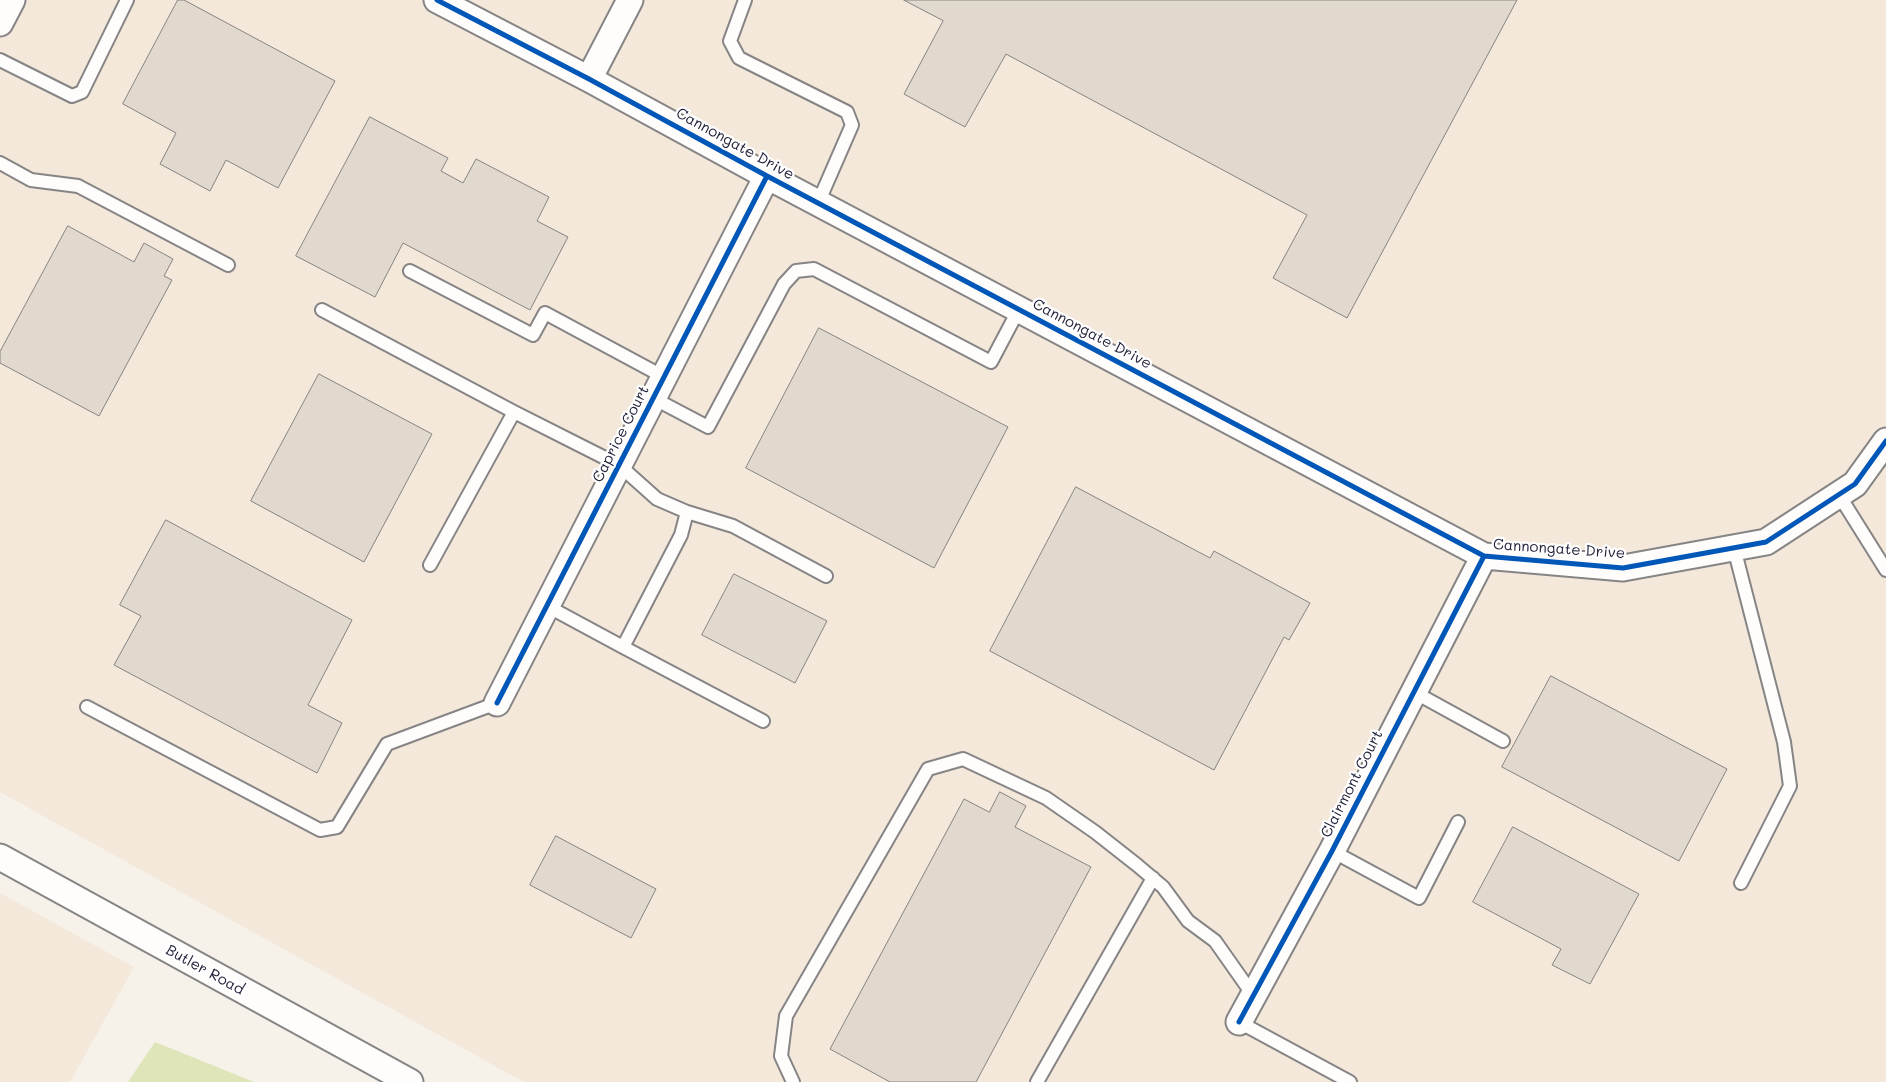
<!DOCTYPE html>
<style>
body{margin:0}
canvas{display:block;background:#f6f1e9}
</style>
<canvas width="1886" height="1082"></canvas>
<script>
const c = document.querySelector('canvas').getContext('2d');
c.lineJoin = 'round';
function paint(path, color) {
  c.fillStyle = color;
  c.fill(path, 'evenodd');
}
function trace(path, color, width, dash) {
  c.strokeStyle = color;
  c.lineWidth = width;
  c.lineCap = dash ? 'butt' : 'round';
  c.setLineDash(dash || []);
  c.stroke(path);
}
function drawText(font, color, halo, rows, align = 'center') {
  c.font = font + ' Mali,sans-serif';
  c.lineWidth = 4.5;
  c.setLineDash([]);
  c.textBaseline = 'middle';
  c.strokeStyle = halo;
  c.fillStyle = color;
  for (const [text, x, y, turn = 0] of rows) {
    c.save();
    c.translate(x, y);
    c.rotate((+turn || 0) * Math.PI / 180);
    c.textAlign = isNaN(turn) ? turn : align;
    if (halo) c.strokeText(text, 0, 0);
    c.fillText(text, 0, 0);
    c.restore();
  }
}
const built = new Path2D(`
 M0 0H1886V1082H524L0 792Z
 M0 893 134 967 70 1082H0Z`);
const green = new Path2D(`
 M155 1042 254 1082H128Z`);
const building = new Path2D(`
 M178 0H184L335 81 278 188 226 160 210 191 160 164 176 133 123 104Z
 M904 0H1517L1347 318 1273 278 1307 215 1006 54 965 127 904 94 943 21Z
 M370 117 448 158 441 171 463 183 476 159 549 197 537 221 568 237 530 310 403 243 375 297 296 256Z
 M68 226 134 262 144 243 173 259 164 276 172 280 99 416 0 363V352Z
 M819 328 1008 427 934 568 746 468Z
 M319 374 432 434 364 562 251 501Z
 M1076 487 1210 558 1214 551 1310 603 1289 640 1284 637 1214 770 990 651Z
 M166 520 352 620 308 705 342 723 317 773 114 665 141 616 120 605Z
 M734 574 827 621 795 683 702 635Z
 M1551 676 1727 769 1679 861 1502 767Z
 M1000 792 1026 806 1015 827 1091 867 976 1082H890L830 1049 964 799 989 812Z
 M1513 827 1639 894 1590 984 1552 965 1561 949 1473 902Z
 M556 836 656 889 631 938 530 885Z`);
const lane = new Path2D(`
 M745 0 730 41 739 58 847 112 852 125 818 203
 M0 60 72 96 82 92 127 0
 M0 163 31 180 78 186 228 265
 M410 271 533 335 545 313 664 377
 M322 310 514 412 619 465 657 499 687 512 681 535 623 647 547 606
 M653 398 708 427 784 284 796 271 814 269 991 362 1019 309
 M1839 495 1886 570
 M687 512 733 526 826 576
 M1734 548 1784 742 1790 786 1741 883
 M430 565 514 412
 M623 647 763 721
 M1414 692 1503 741
 M87 707 320 830 337 827 387 744 497 703
 M1332 851 1419 898 1458 822
 M1239 1022 1350 1082
 M793 1082 781 1056 786 1016 928 769 963 759 1046 798 1095 832 1137 865 1163 887 1188 921 1215 941 1253 995
 M1037 1082 1153 878`);
const street = new Path2D(`
 M437 0 589 79 767 176 1484 556 1623 568 1766 542 1855 484 1886 441
 M0 23 12 0
 M589 79 630 0
 M497 703 767 176
 M0 857 410 1082
 M1239 1022 1332 851 1484 556`);
const cycleway = new Path2D(`
 M437 0 589 79 767 176 1484 556 1623 568 1766 542 1855 484 1886 441
 M497 703 767 176
 M1239 1022 1332 851 1484 556`);
const streetNames = [
 ["Cannongate Drive",735,144,29],
 ["Cannongate Drive",1092,334,28],
 ["Caprice Court",621,434,-63],
 ["Cannongate Drive",1559,549,4],
 ["Clairmont Court",1352,784,-63],
 ["Butler Road",205,970,29]
];
paint(built, '#f3e8d9');
paint(green, '#dfe5b8');
paint(building, '#e2d9ce');
trace(building, '#868485', 1);
trace(lane, '#868485', 16);
trace(street, '#868485', 29);
trace(lane, '#fefdfc', 12);
trace(street, '#fefdfc', 25);
trace(cycleway, '#0057b8', 5);
drawText('15px', '#22223b', '#fff', streetNames);
</script>
